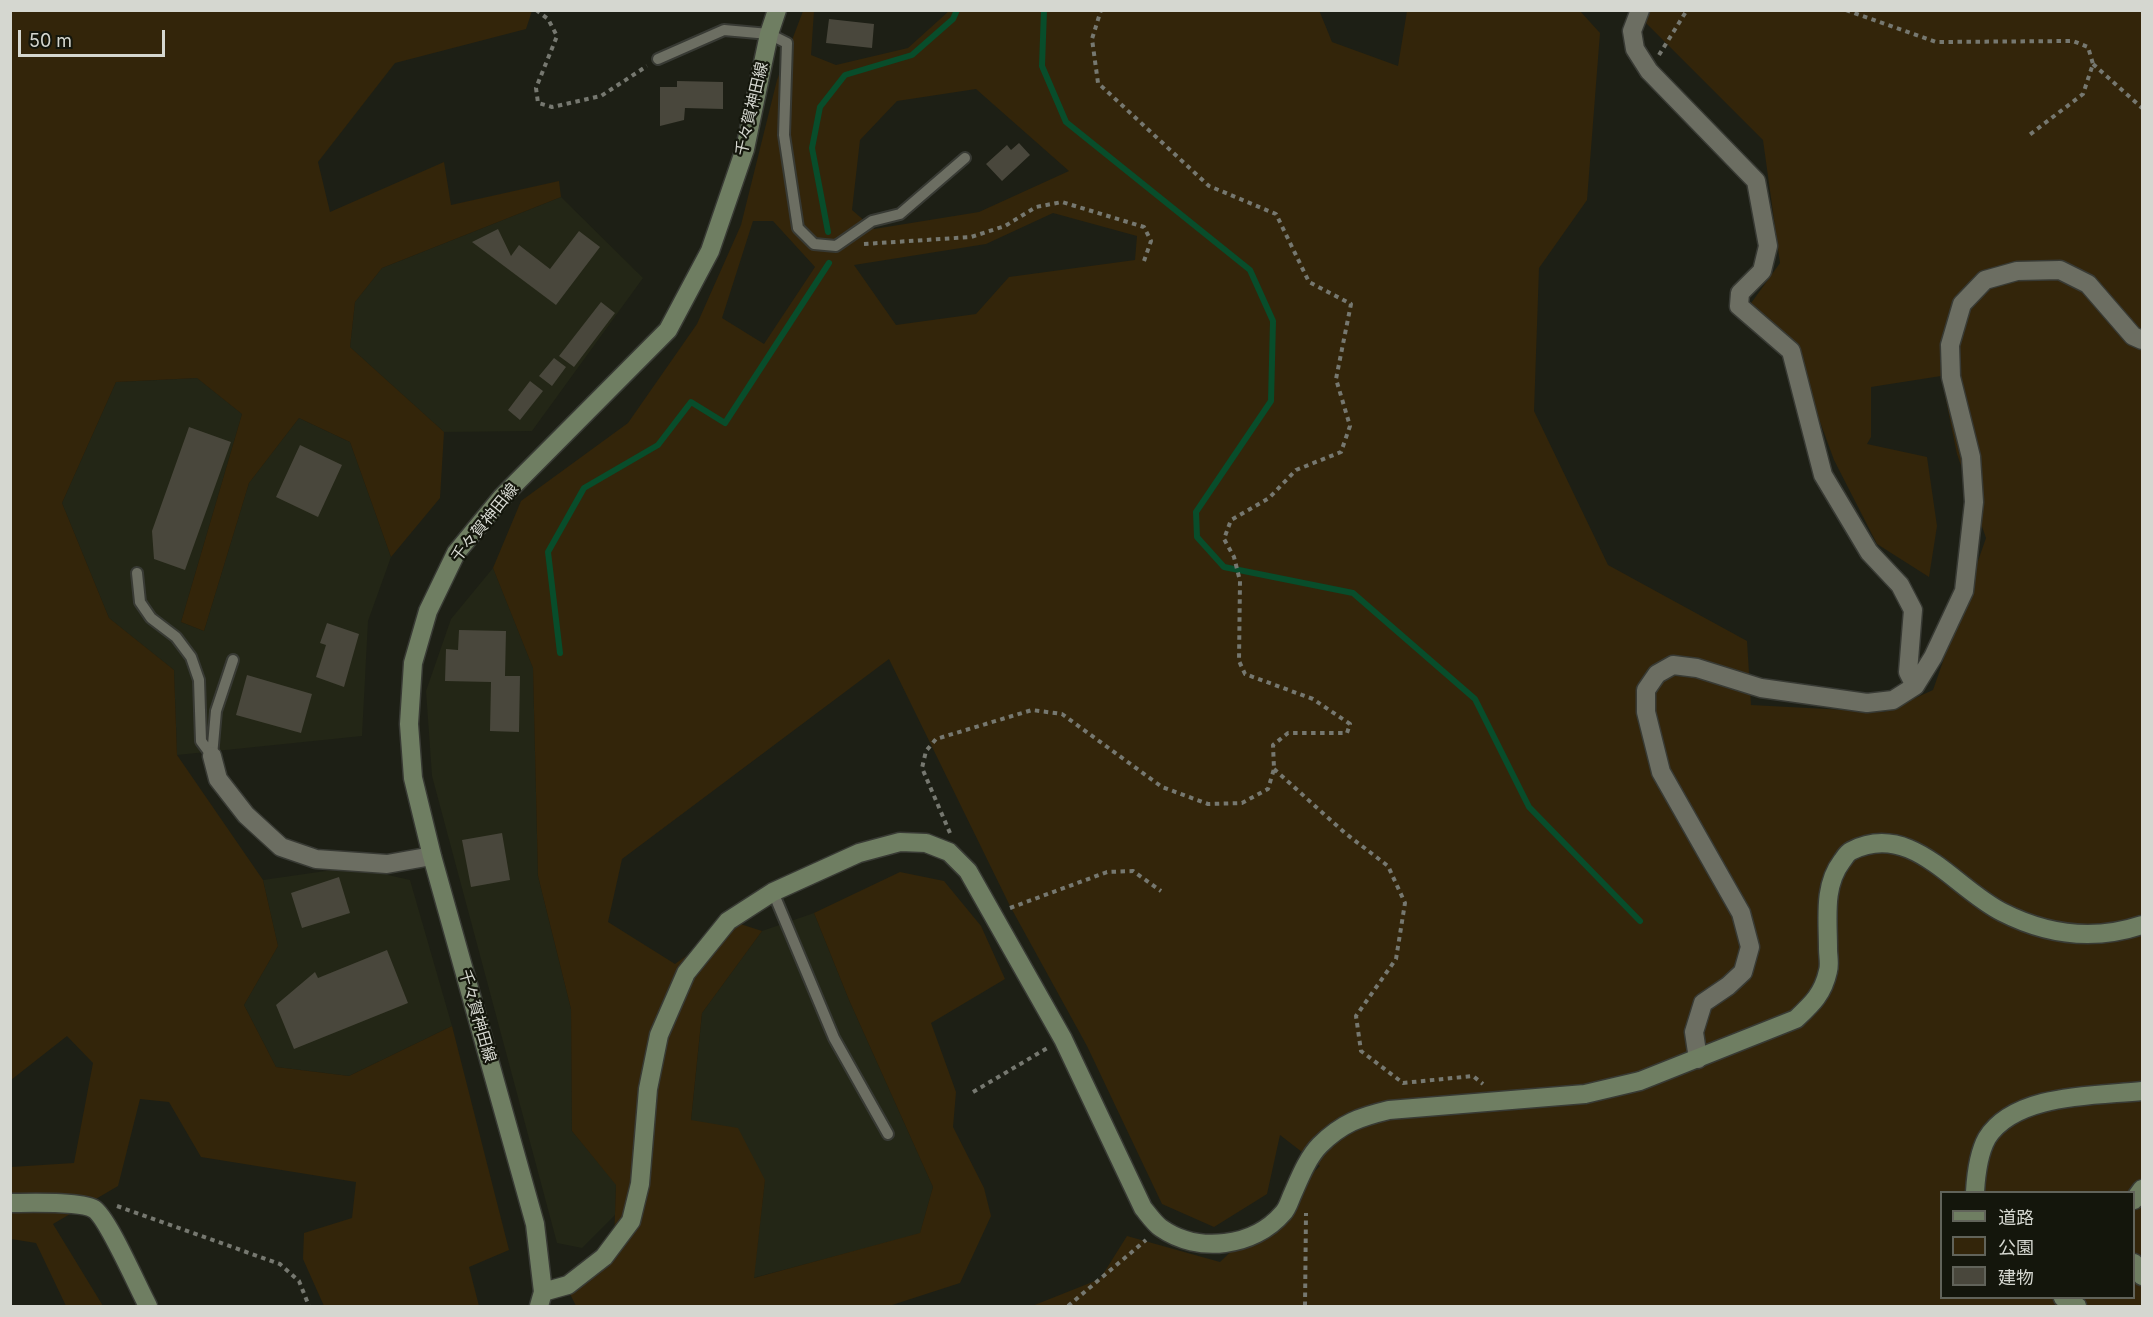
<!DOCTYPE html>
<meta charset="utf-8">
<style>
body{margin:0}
#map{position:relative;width:2153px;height:1317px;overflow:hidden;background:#1d1f15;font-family:Inter,"Noto Sans JP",sans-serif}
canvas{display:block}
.frame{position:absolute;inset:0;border:12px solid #d5d7d0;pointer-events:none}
.legend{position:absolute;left:1940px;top:1191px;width:195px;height:108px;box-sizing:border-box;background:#14160c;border:2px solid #61635a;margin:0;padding:8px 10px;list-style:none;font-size:18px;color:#d5d7d0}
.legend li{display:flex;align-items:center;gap:12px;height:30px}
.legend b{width:30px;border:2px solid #61635a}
.scale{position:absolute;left:18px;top:30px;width:147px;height:27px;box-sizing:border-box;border:3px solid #d5d7d0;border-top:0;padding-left:8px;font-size:18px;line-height:21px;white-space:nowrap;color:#d5d7d0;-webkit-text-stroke:4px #14160c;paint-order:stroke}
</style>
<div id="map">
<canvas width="2153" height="1317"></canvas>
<div class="frame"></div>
<ul class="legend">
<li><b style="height:8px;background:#6f7e62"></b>道路</li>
<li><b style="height:16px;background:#33250a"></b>公園</li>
<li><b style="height:16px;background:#49473c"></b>建物</li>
</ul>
<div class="scale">50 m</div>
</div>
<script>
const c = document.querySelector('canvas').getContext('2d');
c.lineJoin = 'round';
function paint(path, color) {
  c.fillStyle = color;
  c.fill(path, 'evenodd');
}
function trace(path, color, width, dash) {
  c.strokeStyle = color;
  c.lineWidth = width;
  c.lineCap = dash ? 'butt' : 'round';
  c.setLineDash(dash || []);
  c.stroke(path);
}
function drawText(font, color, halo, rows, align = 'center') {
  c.font = font + ' Inter,"Noto Sans JP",sans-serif';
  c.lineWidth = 4.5;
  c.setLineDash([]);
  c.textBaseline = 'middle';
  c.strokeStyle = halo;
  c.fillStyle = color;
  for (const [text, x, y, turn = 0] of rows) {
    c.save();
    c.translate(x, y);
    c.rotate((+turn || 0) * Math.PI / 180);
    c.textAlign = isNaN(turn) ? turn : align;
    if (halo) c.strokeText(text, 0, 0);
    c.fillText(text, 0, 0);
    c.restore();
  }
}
const built = new Path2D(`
 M561 197 643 278 532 431 444 432 350 347 355 302 382 268Z
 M197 378 242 414 181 622 204 631 249 483 299 418 350 442 391 557 368 621 362 736 177 755 174 670 109 618 62 503 116 382Z
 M493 568 533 668 538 876 571 1009 572 1131 616 1184 615 1215 582 1248 557 1243 432 776 426 691 451 619Z
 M353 867 410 880 452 1026 349 1076 276 1067 244 1005 278 946 263 880Z
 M814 913 849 1000 933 1187 920 1234 753 1278 765 1180 691 1120 702 1013 762 931Z`);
const green = new Path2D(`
 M1319 10 1332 42 1398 66 1407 11H1580L1600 33 1587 200 1539 268 1534 411 1608 565 1747 641 1751 705 1884 712 1933 690 1986 538 1957 454 1941 376 1871 387V437L1867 444 1927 457 1937 526 1929 577 1877 544 1834 460 1790 340 1749 306 1780 263 1763 140 1634 11H2142V1306H1032L1100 1279 1127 1236 1220 1262 1320 1166 1280 1135 1267 1194 1214 1227 1162 1204 1087 1046 1010 906 889 659 622 859 608 922 675 964 734 922 762 931 702 1013 691 1120 738 1128 765 1180 754 1278 920 1233 933 1187 849 1000 814 913 900 872 944 881 981 926 1005 979 931 1023 956 1092 953 1127 984 1188 991 1216 960 1283 889 1306H576L568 1290 614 1242 616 1185 572 1131 571 1009 538 876 533 668 493 568 521 501 628 423 697 324 741 225 777 80 803 11H814L811 55 836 65 908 48 949 11ZM976 89 1069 171 979 212 874 229 852 210 860 140 897 101ZM1053 213 1137 236 1135 260 1009 277 976 314 896 325 854 265 986 244ZM753 221H773L815 267 764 344 722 318ZM1942 1192H2134V1298H1942Z
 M11 11H532L526 29 395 63 318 162 330 212 444 162 451 205 559 181 561 197 382 268 355 302 350 347 444 432 440 498 391 557 350 442 299 418 249 483 204 631 181 622 242 414 197 378 116 382 62 503 109 618 174 670 177 755 263 880 278 946 244 1005 276 1067 349 1076 452 1026 509 1250 469 1267 479 1306H324L303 1259 304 1233 352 1218 356 1182 201 1157 169 1102 140 1099 118 1186 53 1224 103 1306H66L36 1243 11 1239V1167L74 1163 93 1063 67 1036 11 1080Z`);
const stream = new Path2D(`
 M1044 10 1042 66 1066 122 1250 270 1273 321 1271 401 1196 512 1197 537 1224 567 1353 593 1475 699 1529 807 1640 921
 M828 232 812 148 820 107 845 75 912 55 953 19 957 10
 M560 653 548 552 584 488 658 445 691 402 725 423 829 263`);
const building = new Path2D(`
 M829 19 874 24 872 48 826 43Z
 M677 81 723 82V109L685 108 684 120 660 126V87H677Z
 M1019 143 1030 155 1002 181 986 164 1007 145 1011 150Z
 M498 229 511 256 519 245 550 269 579 231 600 247 556 305 472 242Z
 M601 302 615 313 574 367 559 356Z
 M554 358 566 367 552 386 539 376Z
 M530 381 543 391 520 420 508 410Z
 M189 427 231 442 185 570 154 559 152 531Z
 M300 445 342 465 318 517 276 497Z
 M327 623 359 634 344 687 316 677 326 645 320 643Z
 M459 630 506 631 505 676H520L519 732 490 731 491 682 445 681 446 649 458 650Z
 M247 675 312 694 301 733 236 715Z
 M502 833 510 880 471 887 462 840Z
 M339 877 350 913 302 928 291 893Z
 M387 950 408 1003 294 1049 276 1005 315 972 318 978Z`);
const path = new Path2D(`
 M536 10 548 19 557 36 536 88 538 103 552 107 601 96 647 66
 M1846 10 1936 42 2073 41 2088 47 2093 64 2083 94 2028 136
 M1659 55 1687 10
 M2093 64 2142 108
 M864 244 971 237 1005 226 1036 207 1062 202 1144 227 1151 241 1144 261
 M1274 769 1345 833 1388 866 1405 903 1396 959 1356 1016 1361 1051 1403 1083 1473 1076 1483 1084
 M950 833 922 768 926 751 936 739 1032 710 1062 714 1162 787 1208 804 1242 803 1268 789 1274 769 1273 745 1288 733H1347L1350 724 1313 699 1245 674 1239 661 1240 581 1234 557 1224 539 1231 520 1269 498 1296 470 1341 452 1350 426 1336 379 1351 304 1309 282 1276 214 1209 186 1098 83 1092 39 1101 10
 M1010 908 1107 872 1133 871 1161 891
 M973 1092 1049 1047
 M117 1206 280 1264 299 1281 309 1306
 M1068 1306 1146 1240
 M1305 1306 1306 1213`);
const lane = new Path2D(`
 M658 59 724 30 769 34 787 43 784 135 798 228 814 244 836 246 872 221 900 214 965 158
 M137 573 140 602 151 618 176 637 191 657 199 680 201 741 212 756
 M212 756 216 711 233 660
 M773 892 834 1038 888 1134`);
const street = new Path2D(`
 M1640 10 1632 31 1635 49 1649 71 1756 181 1768 246 1762 271 1740 293 1739 306 1791 351 1823 475 1869 552 1900 585 1913 610 1908 672 1915 686
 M212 756 218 779 246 815 281 847 316 859 387 864 432 856
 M1698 1059 1694 1032 1703 1003 1728 986 1743 972 1750 947 1741 913 1661 772 1646 712V690L1657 674 1673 665 1697 668 1761 688 1867 703 1893 700 1915 686 1933 657 1964 591 1974 502 1971 457 1951 377 1950 345 1962 304 1985 280 2017 271 2060 270 2088 284 2133 336 2142 340`);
const secondary = new Path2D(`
 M1975 1192C1976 1175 1978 1154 1987 1138 2015 1093 2096 1096 2142 1091
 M2134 1200 2142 1189
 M10 1203C28 1203 81 1201 94 1209 108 1218 138 1288 148 1306
 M2134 1263 2142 1276
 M543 1292 568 1285 604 1257 631 1221 640 1184 648 1089 659 1035 686 973 728 921 773 892 859 853 900 842 926 843 949 852 968 871 1063 1039 1143 1208C1148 1214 1154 1223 1161 1228 1198 1254 1254 1247 1283 1213 1288 1208 1290 1199 1293 1193 1300 1177 1308 1157 1320 1145 1342 1123 1360 1117 1389 1110L1585 1094 1640 1081 1796 1019C1812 1004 1823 994 1828 971 1830 964 1828 956 1828 949 1828 918 1823 886 1842 861 1845 857 1847 853 1851 851 1911 820 1954 888 2002 912 2047 935 2094 941 2142 925
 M2063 1298 2077 1306
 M539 1306 543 1292 535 1224 432 856 413 778 409 724 413 663 428 611 456 553 502 497 668 330 710 251 745 149 769 34 777 10`);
const streetNames = [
 ["千々賀神田線",752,109,-77],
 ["千々賀神田線",485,523,-51],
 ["千々賀神田線",477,1016,74]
];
paint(built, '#232616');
paint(green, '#33250a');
trace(stream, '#084d2b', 6);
paint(building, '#49473c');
trace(lane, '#383a34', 14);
trace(street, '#383a34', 21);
trace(secondary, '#383a34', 21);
trace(path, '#767870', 4, [4.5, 4.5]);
trace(lane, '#6c6e62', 10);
trace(street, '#6c6e62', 18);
trace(secondary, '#6f7e62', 18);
drawText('16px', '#d5d7d0', '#14160c', streetNames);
</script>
